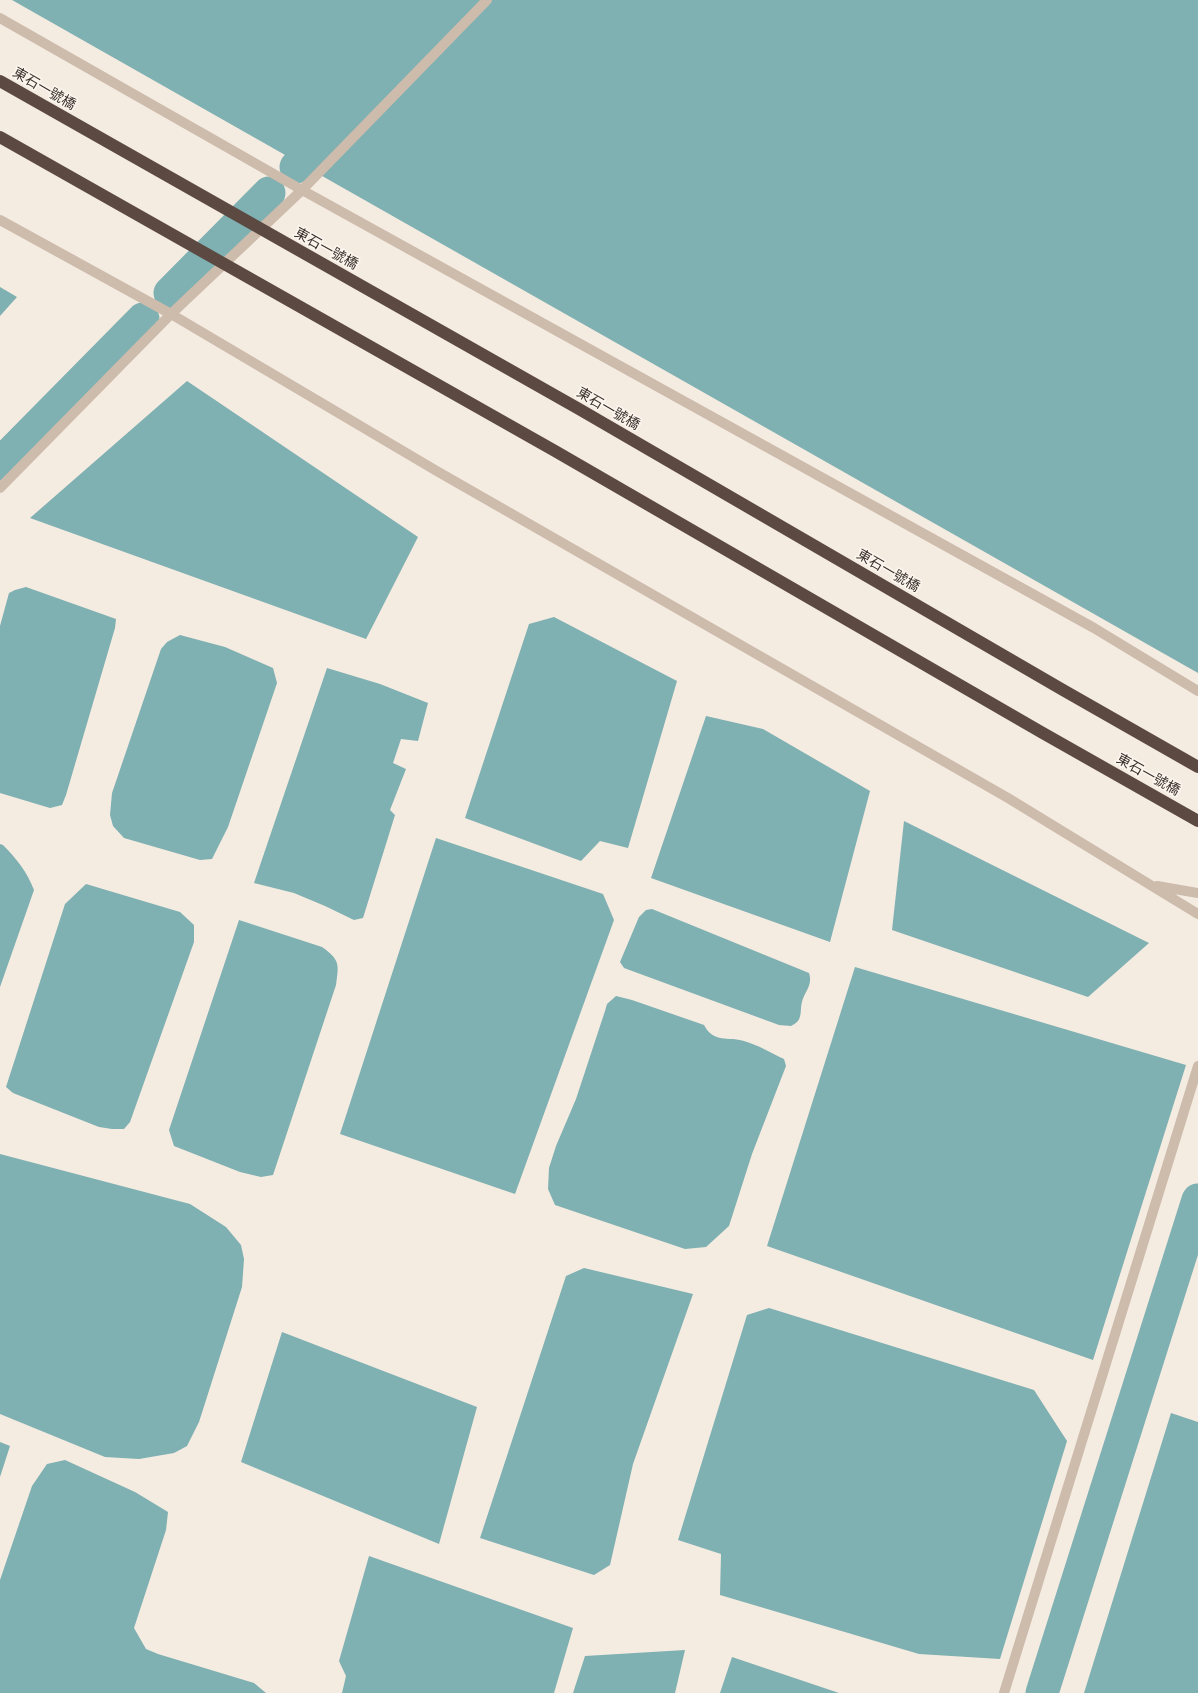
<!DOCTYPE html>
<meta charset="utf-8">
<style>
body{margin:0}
canvas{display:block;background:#f4ebe1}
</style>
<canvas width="1198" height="1693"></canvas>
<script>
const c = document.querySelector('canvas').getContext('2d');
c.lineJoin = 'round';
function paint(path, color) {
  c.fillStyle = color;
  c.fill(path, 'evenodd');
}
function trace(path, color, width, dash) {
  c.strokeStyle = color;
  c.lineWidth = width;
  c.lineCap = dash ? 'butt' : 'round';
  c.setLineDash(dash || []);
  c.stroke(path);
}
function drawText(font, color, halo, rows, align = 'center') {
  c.font = font + ' "Work Sans","Noto Sans TC",sans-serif';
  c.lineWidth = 3.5;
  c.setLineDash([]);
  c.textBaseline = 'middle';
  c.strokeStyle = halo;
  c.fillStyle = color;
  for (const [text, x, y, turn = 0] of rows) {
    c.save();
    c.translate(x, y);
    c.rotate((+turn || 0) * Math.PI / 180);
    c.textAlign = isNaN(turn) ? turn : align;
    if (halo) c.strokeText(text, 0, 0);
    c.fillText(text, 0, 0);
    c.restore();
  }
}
const water = new Path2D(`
 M12 0H1198V673Z
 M0 287 17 297 0 316Z
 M187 381 418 537 366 639 30 518Z
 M26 587 116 619 115 628 66 795 62 805 50 808 0 793V626L9 593 15 590Z
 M554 617 677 681 628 848 600 841 581 861 465 818 529 624Z
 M180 635 225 647 273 668 277 683 228 827 212 859 200 860 124 838 113 826 110 815 112 793 161 649 167 642Z
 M327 668 380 684 428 703 418 741 401 739 393 763 406 769 390 810 395 815 363 918 354 920 325 906 294 893 254 883Z
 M706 716 763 729 870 791 830 942 651 878Z
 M904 821 1149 943 1088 997 892 930Z
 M436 838 603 894 614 920 515 1194 340 1134Z
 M0 844 3 845C17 859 27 872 34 890L0 987Z
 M86 884 180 912 194 925V942L130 1122 124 1129H112L99 1127 13 1093 6 1087 65 904Z
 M652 909 809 973C813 985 805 991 802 1002 800 1009 802 1015 798 1021 796 1023 793 1025 791 1026L779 1025 624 968 620 962 639 917 646 910Z
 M239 920 322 947C340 960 339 964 336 985L273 1175 261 1177 240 1172 174 1146 169 1130Z
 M855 967 1186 1065 1093 1360 767 1246Z
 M616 996 632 1000 704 1025C714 1044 728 1036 744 1041 758 1045 771 1053 784 1059L786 1066 752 1154 729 1226 706 1247 685 1249 555 1205 548 1189 549 1168 556 1146 576 1099 605 1011 607 1004Z
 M0 1154 190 1204 226 1227 241 1245 244 1259 242 1287 199 1422 187 1446 174 1453 139 1459 105 1457 0 1414Z
 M584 1268 693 1294 633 1464 610 1565 594 1575 480 1538 566 1276Z
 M769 1308 1034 1390 1067 1441 1000 1659 919 1654 720 1595 721 1554 678 1540 747 1315Z
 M282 1332 477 1407 439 1544 241 1462Z
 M1171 1413 1198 1422V1693H1084Z
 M0 1442 10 1446 0 1477Z
 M65 1460 135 1492 168 1512 166 1530 134 1628 146 1649 158 1654 254 1683 266 1693H0V1580L32 1486 47 1464Z
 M369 1556 573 1628 554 1693H342L346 1676 339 1661Z
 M685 1650 675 1693H573L585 1656Z
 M732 1657 839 1693H720Z`);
const canal = new Path2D(`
 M296 167 331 131
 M170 293 269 193
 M0 464 143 319
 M1042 1693 1198 1200`);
const minor = new Path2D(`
 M0 18 302 190 1094 628 1198 691
 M0 220 171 314 435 470 1008 798 1198 914
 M0 488 171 314 302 190 487 0
 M1157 886 1198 893
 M1004 1693 1198 1066`);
const highwayBridge = new Path2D(`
 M0 81 579 409 1063 690 1198 767
 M0 137 555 451 1041 732 1198 821`);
const streetNames = [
 ["東石一號橋",44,89,30],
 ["東石一號橋",326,249,29],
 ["東石一號橋",608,409,30],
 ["東石一號橋",888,571,30],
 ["東石一號橋",1148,775,29]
];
paint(water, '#7fb0b2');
trace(canal, '#7fb0b2', 33);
trace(minor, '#cdbbac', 10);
trace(highwayBridge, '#5c4a42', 12);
drawText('14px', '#3b302b', '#fbf5ee', streetNames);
</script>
